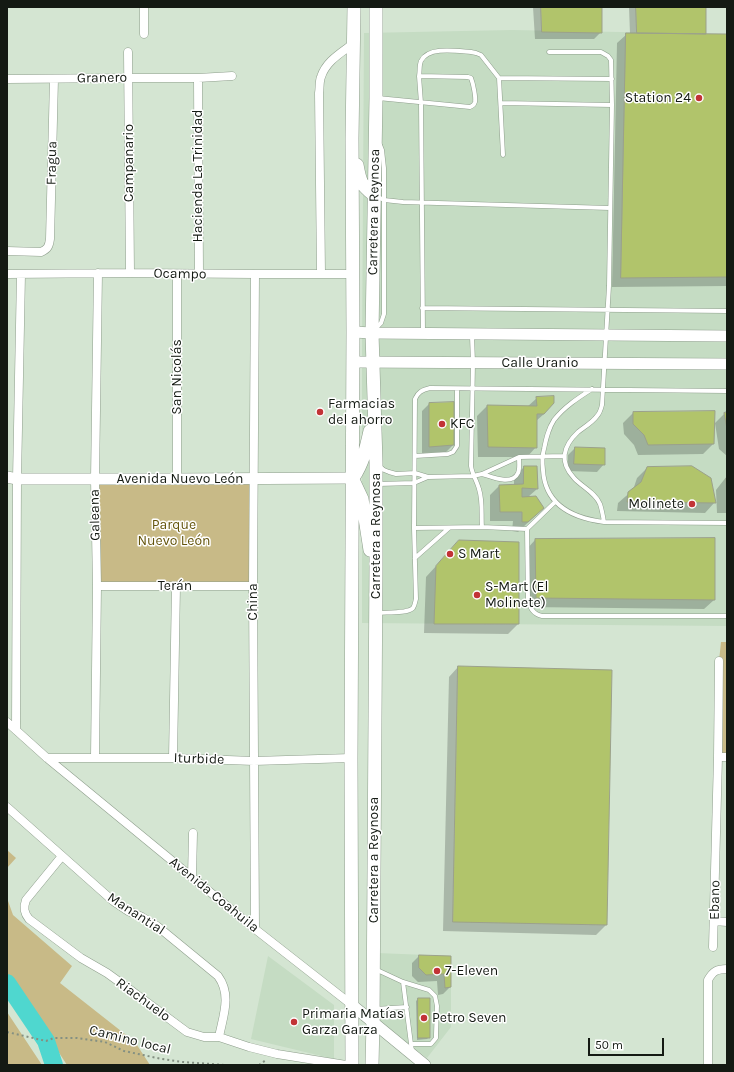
<!DOCTYPE html>
<meta charset="utf-8">
<style>
body{margin:0}
#map{position:relative;width:734px;height:1072px;overflow:hidden;background:#d4e5d2;font-family:Karla,sans-serif}
canvas{display:block}
.frame{position:absolute;inset:0;border:8px solid #141a13;pointer-events:none}
.scale{position:absolute;left:588px;top:1038px;width:76px;height:18px;box-sizing:border-box;border:2px solid #141a13;border-top:0;padding-left:5px;font-size:12px;line-height:14px;white-space:nowrap;color:#141a13;-webkit-text-stroke:3px #fff;paint-order:stroke}
</style>
<div id="map">
<canvas width="734" height="1072"></canvas>
<div class="frame"></div>
<div class="scale">50 m</div>
</div>
<script>
const c = document.querySelector('canvas').getContext('2d');
c.lineJoin = 'round';
function paint(path, color) {
  c.fillStyle = color;
  c.fill(path, 'evenodd');
}
function trace(path, color, width, dash) {
  c.strokeStyle = color;
  c.lineWidth = width;
  c.lineCap = dash ? 'butt' : 'round';
  c.setLineDash(dash || []);
  c.stroke(path);
}
function drawText(font, color, halo, rows, align = 'center') {
  c.font = font + ' Karla,sans-serif';
  c.lineWidth = 3;
  c.setLineDash([]);
  c.textBaseline = 'middle';
  c.strokeStyle = halo;
  c.fillStyle = color;
  for (const [text, x, y, turn = 0] of rows) {
    c.save();
    c.translate(x, y);
    c.rotate((+turn || 0) * Math.PI / 180);
    c.textAlign = isNaN(turn) ? turn : align;
    if (halo) c.strokeText(text, 0, 0);
    c.fillText(text, 0, 0);
    c.restore();
  }
}
const built = new Path2D(`
 M512 30 727 34V626L362 623V354L364 33Z
 M377 953 451 956V1027L427 1058 378 1021Z
 M268 956 334 1005V1059L251 1039Z`);
const green = new Path2D(`
 M254 478 253 586H97L95 479Z
 M721 642H727V757H718L719 661Z
 M7 850 16 858 7 868Z
 M7 898 13 915 72 966 60 983 135 1042 150 1065H67L7 973Z
 M7 1012 42 1065H7Z`);
const shadow = new Path2D(`
 M533 7H601V32L594 39H535Z
 M629 7H705L704 35H727V286L612 287 617 43 627 34H630Z
 M537 398 544 414 536 421V447L527 457H478L477 416 487 406 527 407Z
 M429 404 453 445 446 452 422 453V411Z
 M633 413 713 444 703 454 638 455 634 445 624 434 623 423Z
 M725 413H727V456L719 449 715 423Z
 M575 448 604 464 597 472 568 471V455Z
 M524 467 537 489 528 497 543 508 518 532 512 531 513 521H490V495L499 486 514 485V477Z
 M647 468 714 503 705 513 617 511 618 503 633 490 637 478Z
 M727 476V513H717L716 490Z
 M535 540 714 600 704 609 527 607 526 550Z
 M459 541 518 624 508 634 424 633 426 577Z
 M458 667 611 670 606 925 596 935 443 931 449 677Z
 M419 956 450 957V987L443 994 438 995 437 981 418 982 412 976V963Z
 M418 999 429 1037 427 1039 417 1040 416 1001Z`);
const river = new Path2D(`
 M7 983 46 1041 54 1065`);
const building = new Path2D(`
 M541 7H602V33L542 32Z
 M636 7H706V34L637 33Z
 M626 33 727 34V277L621 278Z
 M554 396V403L544 414H537V448L488 447 487 405 537 406 536 397Z
 M454 402V445L429 447V403Z
 M715 411 714 444 648 445 644 435 633 424V412Z
 M727 412V429L724 413Z
 M575 447 605 448V465L574 464Z
 M524 466H537L538 489 522 488V497L536 496 544 508 528 522H522V512H500L499 485 523 484Z
 M692 466 711 478 716 503 627 502 628 492 641 482 647 467Z
 M727 477V504L726 479Z
 M715 538V600L536 598 535 539Z
 M459 540 519 542V624H434L436 566Z
 M458 666 612 670 607 925 453 922Z
 M419 955 451 956V987L445 988 444 974 426 975 419 968Z
 M418 998H430V1038H418Z`);
const path = new Path2D(`
 M7 1032 46 1041 54 1038H77L105 1042 124 1051 162 1059 183 1062 225 1065
 M259 1065 266 1060`);
const service = new Path2D(`
 M549 52H601L608 56 611 60 612 105 609 286 602 405C601 409 600 413 597 416 592 423 584 427 578 432 563 446 559 462 574 478 582 487 595 492 600 504 602 510 603 516 604 522
 M419 76C420 72 419 65 421 61 428 46 457 51 471 52L476 53 481 55 499 78 503 155
 M499 78 612 79
 M378 98 470 107C473 105 474 106 475 102 476 97 473 83 471 78L468 77 419 76 421 103 423 332
 M501 103 612 105
 M376 196 384 200 403 202 610 208
 M422 308 727 311
 M375 329 381 323 384 314V168L382 150 380 145
 M472 336 473 363 471 466C472 474 477 481 479 489 483 501 481 515 482 527
 M592 389C578 398 564 407 554 420 548 429 546 439 544 449 542 456 542 462 543 470 545 505 572 518 604 522L727 523
 M415 456 448 454 453 452 457 446V389
 M379 466 384 470 389 472 396 474 415 473 428 477 473 476 482 474 519 457 564 456
 M482 474C492 477 512 486 518 473 520 469 519 462 519 457
 M378 484 414 483 428 477
 M555 502 527 529 528 600C530 608 533 614 542 616H727
 M414 528 482 527 527 529
 M415 558 449 528
 M377 613C386 612 407 614 413 608 415 605 415 602 416 599L414 528 415 399C418 392 422 390 430 388L727 391
 M375 969 403 982 429 990 435 996 437 1006 436 1034V1038L431 1044H411L412 1051
 M403 982 411 1044
 M375 1009 407 1007`);
const minor = new Path2D(`
 M144 34V7
 M128 52 130 273
 M198 78 199 274
 M7 79 129 78H198L232 76
 M7 251 41 252C48 249 49 246 50 239L54 79
 M7 274 130 273 255 274H353
 M255 274 253 586 255 929
 M321 274 319 93C320 88 319 82 321 77 326 61 341 53 354 43
 M177 479V274
 M97 586H253
 M7 722 47 758 255 929 352 1005
 M16 730 17 479 21 274
 M95 757 97 586 95 479 98 273
 M718 757H727
 M47 758H173L254 761 351 758
 M173 758 176 586
 M7 807 113 901 128 911 142 917 157 926 218 976C232 995 223 1016 219 1037
 M62 856 26 900C23 908 24 913 29 919L81 958 107 973 125 986 187 1032 204 1037H219L249 1047 277 1054 346 1065
 M192 877 193 833
 M714 921 727 922
 M713 947 718 757 719 661
 M708 1065V980C713 971 717 969 727 969`);
const tertiary = new Path2D(`
 M353 332 372 333 727 336
 M353 362 727 364
 M7 477 17 479H177L353 478
 M352 1005 425 1065`);
const primary = new Path2D(`
 M357 165C360 182 361 185 374 195
 M353 478C363 463 366 449 370 431
 M354 482 362 499 370 550
 M352 1065 351 758 353 332 352 138 354 7
 M372 1065 373 1022 376 566V463L372 333 376 98V7`);
const markers = [
 [699,98,4,"#c23336"],
 [320,412,4,"#c23336"],
 [442,424,4,"#c23336"],
 [692,504,4,"#c23336"],
 [450,554,4,"#c23336"],
 [477,595,4,"#c23336"],
 [437,971,4,"#c23336"],
 [424,1018,4,"#c23336"],
 [294,1022,4,"#c23336"]
];
const streetNames = [
 ["Granero",102,78,-1],
 ["Fragua",52,163,-89],
 ["Campanario",129,163,-90],
 ["Hacienda La Trinidad",198,176,-90],
 ["Carretera a Reynosa",374,212,-89],
 ["Ocampo",180,274,1],
 ["Calle Uranio",540,363],
 ["San Nicolás",177,377,-90],
 ["Avenida Nuevo León",180,479],
 ["Galeana",95,515,-91],
 ["Carretera a Reynosa",376,536,-90],
 ["Terán",175,586],
 ["China",253,602,-90],
 ["Iturbide",199,759,2],
 ["Carretera a Reynosa",374,860,-90],
 ["Avenida Coahuila",214,895,39],
 ["Ebano",715,900,-89],
 ["Manantial",136,914,33],
 ["Riachuelo",143,1000,36],
 ["Camino local",130,1040,14]
];
const poiNames = [
 ["Station 24",691,98,"right"],
 ["Farmacias",328,404],
 ["del ahorro",328,420],
 ["KFC",450,424],
 ["Molinete",684,504,"right"],
 ["S Mart",458,554],
 ["S-Mart (El",485,587],
 ["Molinete)",485,603],
 ["7-Eleven",445,971],
 ["Primaria Matías",302,1014],
 ["Garza Garza",302,1030],
 ["Petro Seven",432,1018]
];
const parkNames = [
 ["Parque",174,525],
 ["Nuevo León",174,541]
];
paint(built, '#c5dcc3');
paint(green, '#c8ba87');
paint(shadow, '#0003');
trace(river, '#4fd7cf', 18);
paint(building, '#b1c46b');
trace(building, '#9ba18b', 1);
trace(service, '#8e9e8c', 5);
trace(minor, '#8e9e8c', 9);
trace(tertiary, '#8e9e8c', 12);
trace(primary, '#8e9e8c', 14);
trace(path, '#849082', 2, [2, 3]);
trace(service, '#fff', 4);
trace(minor, '#fff', 8);
trace(tertiary, '#fff', 11);
trace(primary, '#fff', 13);
for (const [x, y, r, color] of markers) {
  const dot = new Path2D();
  dot.arc(x, y, r, 0, 2 * Math.PI);
  c.fillStyle = color;
  c.fill(dot);
  trace(dot, '#fff', 1.5);
}
drawText('14px', '#141a13', '#fff', streetNames);
drawText('14px', '#141a13', '#fff', poiNames, 'left');
drawText('14px', '#64540b', '#fff', parkNames);
</script>
